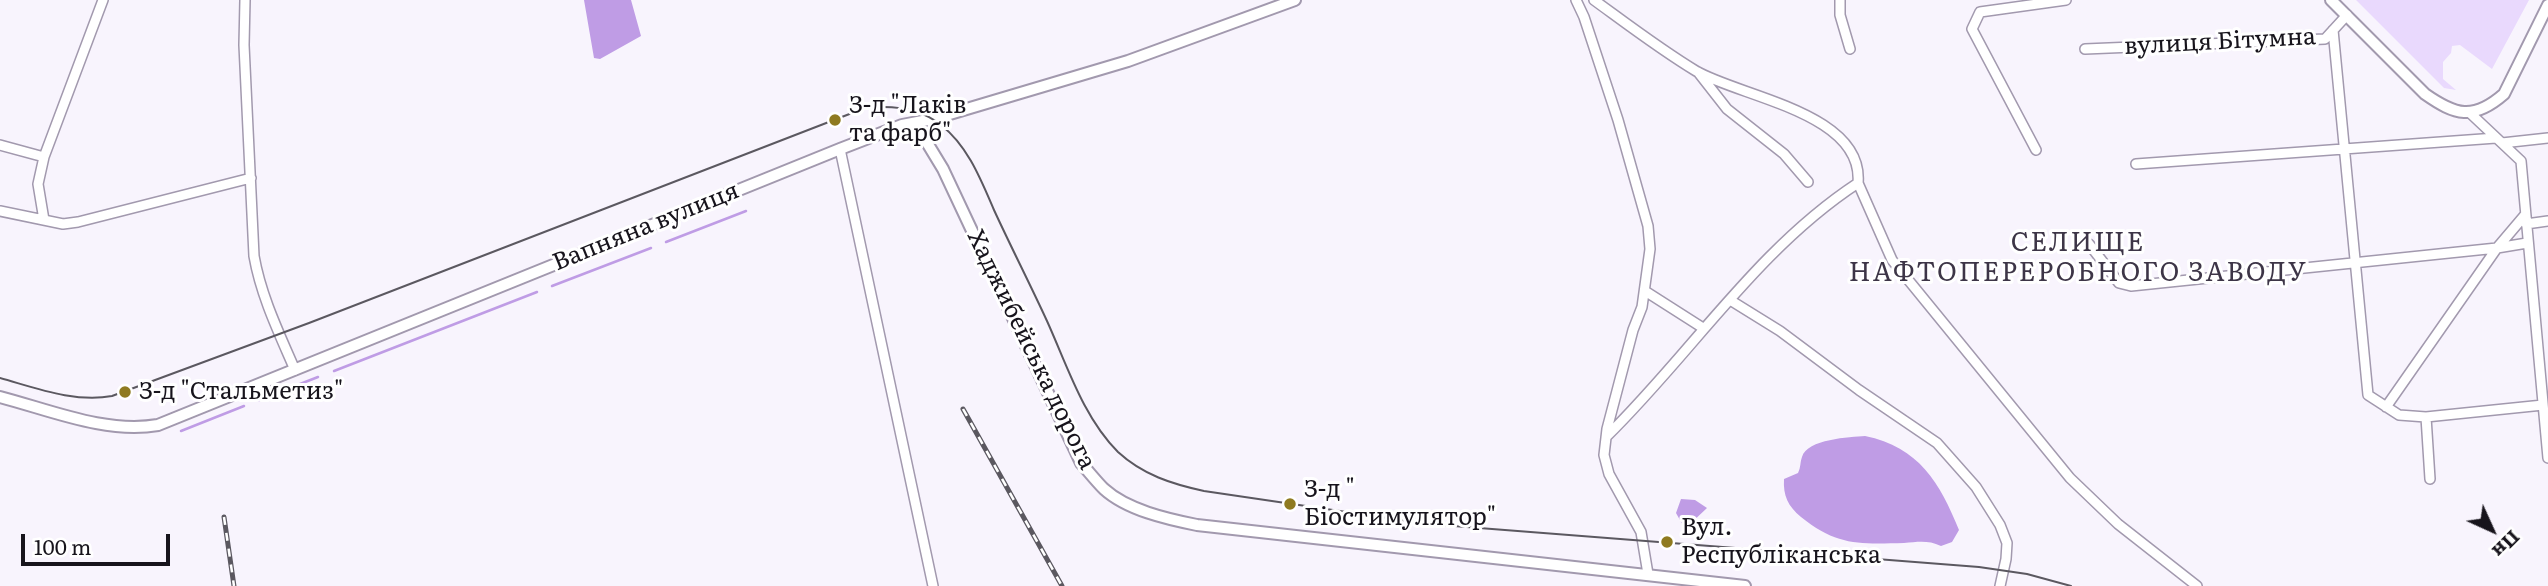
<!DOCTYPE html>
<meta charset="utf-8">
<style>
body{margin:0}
#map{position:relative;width:2548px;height:586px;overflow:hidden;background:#f8f4fd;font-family:Literata,serif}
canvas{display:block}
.north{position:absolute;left:2457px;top:495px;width:70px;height:70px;-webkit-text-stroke:5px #fff;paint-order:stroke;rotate:135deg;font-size:19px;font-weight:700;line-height:28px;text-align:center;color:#17141c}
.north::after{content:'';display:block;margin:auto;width:24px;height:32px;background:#17141c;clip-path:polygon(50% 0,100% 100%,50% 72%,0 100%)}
.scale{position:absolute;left:21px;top:534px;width:149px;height:32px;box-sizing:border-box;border:4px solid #17141c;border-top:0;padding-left:9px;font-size:21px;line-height:24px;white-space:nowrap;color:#17141c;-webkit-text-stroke:5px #fff;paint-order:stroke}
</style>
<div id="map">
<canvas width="2548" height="586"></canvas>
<div class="north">Пн</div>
<div class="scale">100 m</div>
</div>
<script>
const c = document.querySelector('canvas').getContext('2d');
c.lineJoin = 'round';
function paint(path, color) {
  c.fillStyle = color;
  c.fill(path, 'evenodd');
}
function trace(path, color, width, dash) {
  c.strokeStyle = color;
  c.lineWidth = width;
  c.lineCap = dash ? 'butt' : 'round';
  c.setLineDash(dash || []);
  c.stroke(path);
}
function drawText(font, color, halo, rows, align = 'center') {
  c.font = font + ' Literata,serif';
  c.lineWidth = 6;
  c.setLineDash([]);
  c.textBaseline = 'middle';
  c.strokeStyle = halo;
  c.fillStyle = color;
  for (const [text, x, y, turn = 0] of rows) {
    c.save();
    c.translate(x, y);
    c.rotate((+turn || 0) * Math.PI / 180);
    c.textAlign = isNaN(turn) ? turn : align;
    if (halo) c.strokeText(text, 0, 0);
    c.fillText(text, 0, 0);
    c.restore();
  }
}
const green = new Path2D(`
 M2356 0H2529L2492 69 2460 45 2452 46 2451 53 2443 62V79L2456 90 2444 88Z`);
const water = new Path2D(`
 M584 0H631L641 36 600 59 594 58Z
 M1865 436C1919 447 1940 483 1959 530L1952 542 1941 546C1928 540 1918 542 1904 543 1859 544 1837 546 1801 517 1788 506 1783 496 1784 479L1798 473C1801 467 1800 462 1802 457 1807 439 1850 437 1865 436Z
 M1681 499 1695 500 1707 508 1689 525 1690 528 1685 529 1676 513Z`);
const stream = new Path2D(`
 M666 242 746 211
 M552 286 651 248
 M334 371 537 292
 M259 400 318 377
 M181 431 244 406`);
const minor = new Path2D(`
 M245 0 244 45 254 256C261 296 279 333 295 370
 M1576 0 1584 17 1618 120 1648 226 1650 249 1642 307 1633 330 1607 429 1604 455 1609 474 1641 532 1648 574
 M1594 0C1627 24 1661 50 1696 71 1741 97 1864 113 1858 183L1892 260 2070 478 2118 524 2197 586
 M1840 0V15L1850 49
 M2333 30 2368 395 2399 415 2426 417 2543 405
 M2085 49 2325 39 2347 15
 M1698 72 1727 109 1784 154 1808 182
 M2470 113 2521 161 2548 458
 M2502 143 2548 138
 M0 145 44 157
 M840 149 933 586
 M2036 150 1972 29 1980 12 2066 0
 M2136 164 2496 138
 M0 211 63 224 78 222 251 178
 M44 220 38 184 44 157 103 0
 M2526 224 2548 221
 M2089 244 2119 283 2131 286 2497 248 2527 243
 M1645 291 1703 328
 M1730 300 1780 331 1859 390 1937 443 1976 487 2000 525 2007 543 2006 559 2000 586
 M2386 407 2497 248 2525 215
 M2426 417 2430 479
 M1606 437C1691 354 1757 249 1858 183`);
const tertiary = new Path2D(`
 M2331 0 2425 94C2455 115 2473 121 2504 94L2548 5
 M902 125 926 141 943 169 1081 463C1089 472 1096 481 1104 489 1127 510 1167 519 1197 525L1745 586
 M0 397C50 410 106 434 158 425L840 149 902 125 933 119 1128 61 1295 0`);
const tram = new Path2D(`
 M0 378C36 388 75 403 112 396L309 323 865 108C892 105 919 107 941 125 968 146 981 180 994 210 1011 247 1030 284 1047 321 1067 365 1083 417 1118 452 1143 475 1172 484 1204 491L1428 524 1979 567 2027 574 2071 586`);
const rail = new Path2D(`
 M963 409 1062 586
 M224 517 234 586`);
const markers = [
 [835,120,7,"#8f7a20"],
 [125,392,7,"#8f7a20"],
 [1290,504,7,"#8f7a20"],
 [1667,542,7,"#8f7a20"]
];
const streetNames = [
 ["вулиця Бітумна",2220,42,-3],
 ["Вапняна вулиця",646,227,-22],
 ["Хаджибейська дорога",1031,350,64]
];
const poiNames = [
 ["З-д \"Лаків",849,106],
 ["та фарб\"",849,134],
 ["З-д \"Стальметиз\"",139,392],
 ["З-д \"",1304,490],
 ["Біостимулятор\"",1304,518],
 ["Вул.",1681,528],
 ["Республіканська",1681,556]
];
const neighbourhoodNames = [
 ["СЕЛИЩЕ",2078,243],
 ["НАФТОПЕРЕРОБНОГО ЗАВОДУ",2078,273]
];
paint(green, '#e9d9fd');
paint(water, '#bf9ce5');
trace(stream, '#bf9ce5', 2.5);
trace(minor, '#a299ae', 12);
trace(tertiary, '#a299ae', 14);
trace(minor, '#fff', 9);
trace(tertiary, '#fff', 10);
trace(tram, '#5b5860', 2);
trace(rail, '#5b5860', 5);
trace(rail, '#fff', 2.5, [8]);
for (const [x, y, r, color] of markers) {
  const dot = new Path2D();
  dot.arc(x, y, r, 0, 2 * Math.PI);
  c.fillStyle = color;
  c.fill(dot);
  trace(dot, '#fff', 2.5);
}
drawText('24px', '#17141c', '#fff', streetNames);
drawText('24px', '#17141c', '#fff', poiNames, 'left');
c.letterSpacing = '2px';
drawText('26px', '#3d3547', '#fff', neighbourhoodNames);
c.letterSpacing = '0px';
</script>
